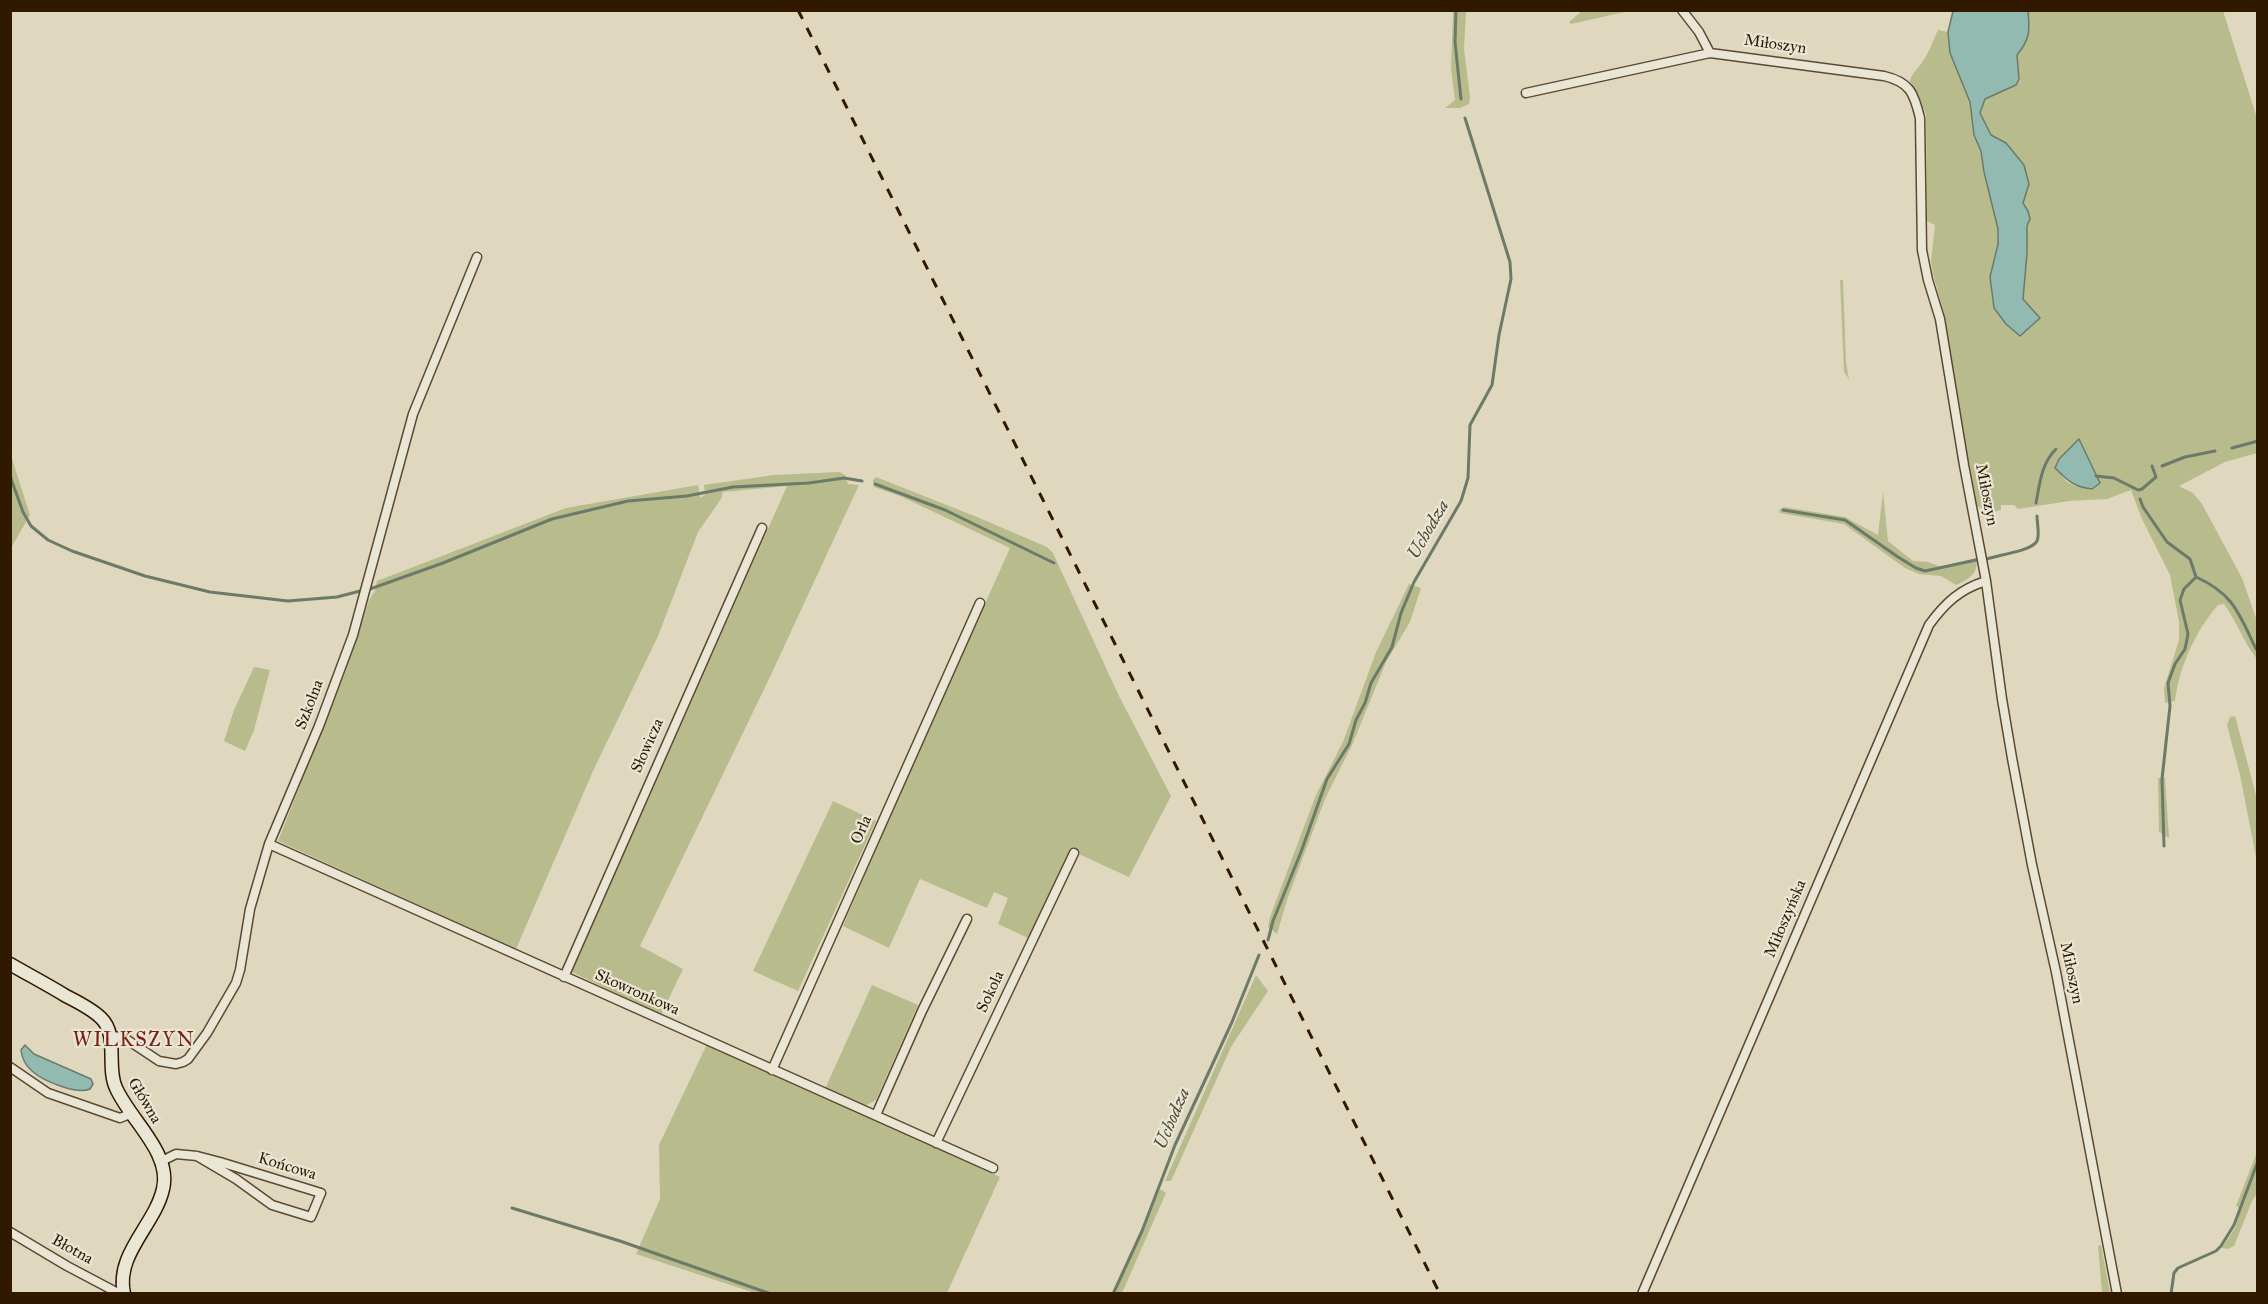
<!DOCTYPE html>
<meta charset="utf-8">
<style>
body{margin:0}
#map{position:relative;width:2268px;height:1304px;overflow:hidden;background:#dfd8be;font-family:"IM FELL Great Primer",serif}
canvas{display:block}
.frame{position:absolute;inset:0;border:12px solid #311900;pointer-events:none}
</style>
<div id="map">
<canvas width="2268" height="1304"></canvas>
<div class="frame"></div>
</div>
<script>
const c = document.querySelector('canvas').getContext('2d');
c.lineJoin = 'round';
function paint(path, color) {
  c.fillStyle = color;
  c.fill(path, 'evenodd');
}
function trace(path, color, width, dash) {
  c.strokeStyle = color;
  c.lineWidth = width;
  c.lineCap = dash ? 'butt' : 'round';
  c.setLineDash(dash || []);
  c.stroke(path);
}
function drawText(font, color, halo, rows, align = 'center') {
  c.font = font + ' "IM FELL Great Primer",serif';
  c.lineWidth = 4.5;
  c.setLineDash([]);
  c.textBaseline = 'middle';
  c.strokeStyle = halo;
  c.fillStyle = color;
  for (const [text, x, y, turn = 0] of rows) {
    c.save();
    c.translate(x, y);
    c.rotate((+turn || 0) * Math.PI / 180);
    c.textAlign = isNaN(turn) ? turn : align;
    if (halo) c.strokeText(text, 0, 0);
    c.fillText(text, 0, 0);
    c.restore();
  }
}
const green = new Path2D(`
 M1583 10H1629V11L1571 24 1569 22Z
 M1453 11H1466L1464 49 1470 97 1469 104 1460 108H1445L1455 100 1451 69Z
 M2028 11H2223L2257 118V453L2225 462 2179 486 2193 493 2202 504 2242 578 2257 621V659C2244 643 2237 622 2224 604L2218 605C2196 630 2179 667 2175 701L2165 703 2164 688 2179 640V622L2170 575 2142 519 2131 490 2107 499 2069 501 2018 509 2014 505H2001V510L1989 513 1976 505 1943 310 1933 274 1931 261 1935 225 1927 221 1926 115 1921 101 1910 81C1912 72 1919 68 1923 61 1930 51 1933 40 1938 30L1948 32 1950 53 1970 102 1974 134 1981 151 1984 172 1998 229V243L1990 277 2023 299 2027 254V226L2030 219 2028 211 2023 203 2029 184 2024 165 2006 143 1991 135 1980 113 1985 99 2016 85 2019 79 2017 55C2030 39 2030 31 2028 11ZM2079 439 2090 465 2077 487 2067 482 2056 468Z
 M1840 280H1843L1846 363 1849 379 1844 372Z
 M11 456 30 515 11 548H10Z
 M840 472 845 475 848 484 859 485 769 679 640 946 683 969 661 1015 572 972 787 486 723 492 721 499 698 532 658 636 593 771 516 949 278 841 346 670 369 600 375 591 377 581 566 508 698 485 700 498 705 495 704 485 774 475Z
 M876 477 977 517 1047 547 1053 553 1119 696 1171 796 1129 877 1072 851 1028 938 998 924 1008 898 994 892 987 908 920 879 889 948 843 926 902 789 1010 548 900 496 874 487 873 480Z
 M1883 492 1888 541 1913 561 1928 562 1941 567 1976 558C1979 574 1969 579 1956 585L1941 576 1919 574 1905 568 1844 524 1780 513 1779 510 1784 507 1845 517 1878 535Z
 M1409 584 1421 588 1410 622 1386 662 1353 743 1325 799 1288 897 1277 934 1268 927 1270 917 1316 795 1343 742 1376 652Z
 M254 667 270 670 254 730 245 751 224 741 234 710Z
 M2235 716 2257 799V862L2240 775 2227 725 2230 717Z
 M2158 778H2165L2169 838 2159 832Z
 M833 801 876 821 798 991 753 971Z
 M1256 975 1268 991 1231 1047 1171 1181H1165Z
 M872 985 918 1005 876 1100 863 1107 825 1089Z
 M707 1044 1000 1177 947 1293H755L636 1254 660 1199 659 1145Z
 M2257 1152V1193L2252 1201 2234 1246 2228 1249 2222 1248 2235 1228 2241 1209 2236 1206Z
 M1160 1189 1166 1193 1122 1293H1115Z
 M2101 1245 2110 1293H2102L2098 1246Z`);
const water = new Path2D(`
 M1953 11H2028C2030 31 2030 39 2017 55L2019 79 2016 85 1985 99 1980 113 1991 135 2006 143 2024 165 2029 184 2023 203 2028 211 2030 219 2027 226V254L2023 299 2040 318 2020 336 2006 324 1994 308 1990 277 1998 244V229L1984 172 1981 151 1974 135 1970 102 1950 53 1948 32Z
 M2079 439 2100 483 2092 489C2074 487 2068 481 2055 468L2059 459Z
 M25 1045 34 1054 91 1079 93 1084 90 1089C77 1095 43 1081 32 1071 25 1065 22 1059 21 1050Z`);
const stream = new Path2D(`
 M1456 10 1455 42 1461 99
 M2232 448 2258 441
 M2162 466 2185 457 2215 451
 M10 476 23 512 31 526 48 540 72 551 145 576 210 592 288 601 337 597 360 591
 M2096 476 2114 478 2138 490 2142 489 2156 477 2152 466
 M875 484 945 510 1054 563
 M2140 499 2143 507 2167 542 2190 559 2196 577 2184 589 2180 600 2188 634 2185 649 2175 664 2168 683 2170 706 2162 779 2164 846
 M2036 503C2040 483 2041 464 2056 449
 M1783 510 1845 520 1898 557 1916 568 1925 571 1976 560
 M1987 559C1998 555 2032 551 2037 541 2040 535 2037 523 2037 516
 M2196 577C2234 594 2239 614 2256 649
 M370 589 443 563 552 519 628 501 687 496 733 487 809 483 844 478 862 481
 M1268 940 1273 921 1301 852 1327 779 1349 744 1356 720 1365 703 1371 683 1392 647 1401 613 1414 582 1461 501 1468 478 1470 425 1492 385 1499 335 1511 279 1510 262 1465 118
 M512 1208 620 1241 771 1294
 M1113 1294 1142 1231 1175 1145 1232 1022 1259 955
 M2171 1294 2174 1273 2178 1268 2216 1251 2221 1246 2234 1225 2258 1161`);
const street = new Path2D(`
 M1682 10 1699 32 1710 53
 M1526 93 1710 53 1884 76C1910 82 1914 93 1920 118L1922 250 1928 280 1940 319 1964 465 1986 581 2002 699 2012 758 2032 865 2056 972 2117 1294
 M269 844 993 1168
 M564 977 762 528
 M110 1036 123 1037 159 1061 176 1064 183 1062 188 1059 207 1033 236 983 240 970 250 909 269 844 319 726 353 635 413 414 477 257
 M10 1067 48 1093 120 1118 130 1114
 M772 1070 980 603
 M876 1115 922 1011 967 919
 M936 1143 1074 853
 M162 1161 176 1154 197 1156 220 1162 321 1193 311 1217 272 1205 236 1179 197 1156
 M10 1232 67 1266 120 1294
 M1642 1294 1929 625C1945 603 1960 589 1986 581`);
const secondary = new Path2D(`
 M10 964C29 975 48 985 66 996 78 1002 92 1009 101 1018 119 1035 106 1067 116 1088 130 1120 172 1153 163 1189 155 1225 115 1254 124 1294`);
const rail = new Path2D(`
 M798 10 1440 1294`);
const streetNames = [
 ["Miłoszyn",1775,45,8],
 ["Miłoszyn",1986,495,79],
 ["Szkolna",310,705,-69],
 ["Słowicza",648,746,-66],
 ["Orla",862,830,-66],
 ["Miłoszyńska",1786,919,-67],
 ["Miłoszyn",2071,973,78],
 ["Sokola",991,992,-65],
 ["Skowronkowa",637,993,24],
 ["Główna",144,1101,59],
 ["Końcowa",287,1167,17],
 ["Błotna",72,1250,29]
];
const waterNames = [
 ["Uchodza",1429,530,-60],
 ["Uchodza",1173,1119,-67]
];
const quarterNames = [
 ["WILKSZYN",134,1041]
];
paint(green, '#b8bc8c');
paint(water, '#93bab0');
trace(water, '#6c7a6a', 1.5);
trace(stream, '#6c7a6a', 3);
trace(street, '#5c4930', 11);
trace(secondary, '#311900', 15);
trace(street, '#eae6d5', 8);
trace(secondary, '#eae6d5', 12);
trace(rail, '#311900', 3, [10, 10]);
drawText('16px', '#311900', '#eae6d5', streetNames);
drawText('italic 18px', '#4e4935', '#eae6d5', waterNames);
c.letterSpacing = '1.5px';
drawText('20px', '#7a1f14', '#eae6d5', quarterNames);
c.letterSpacing = '0px';
</script>
